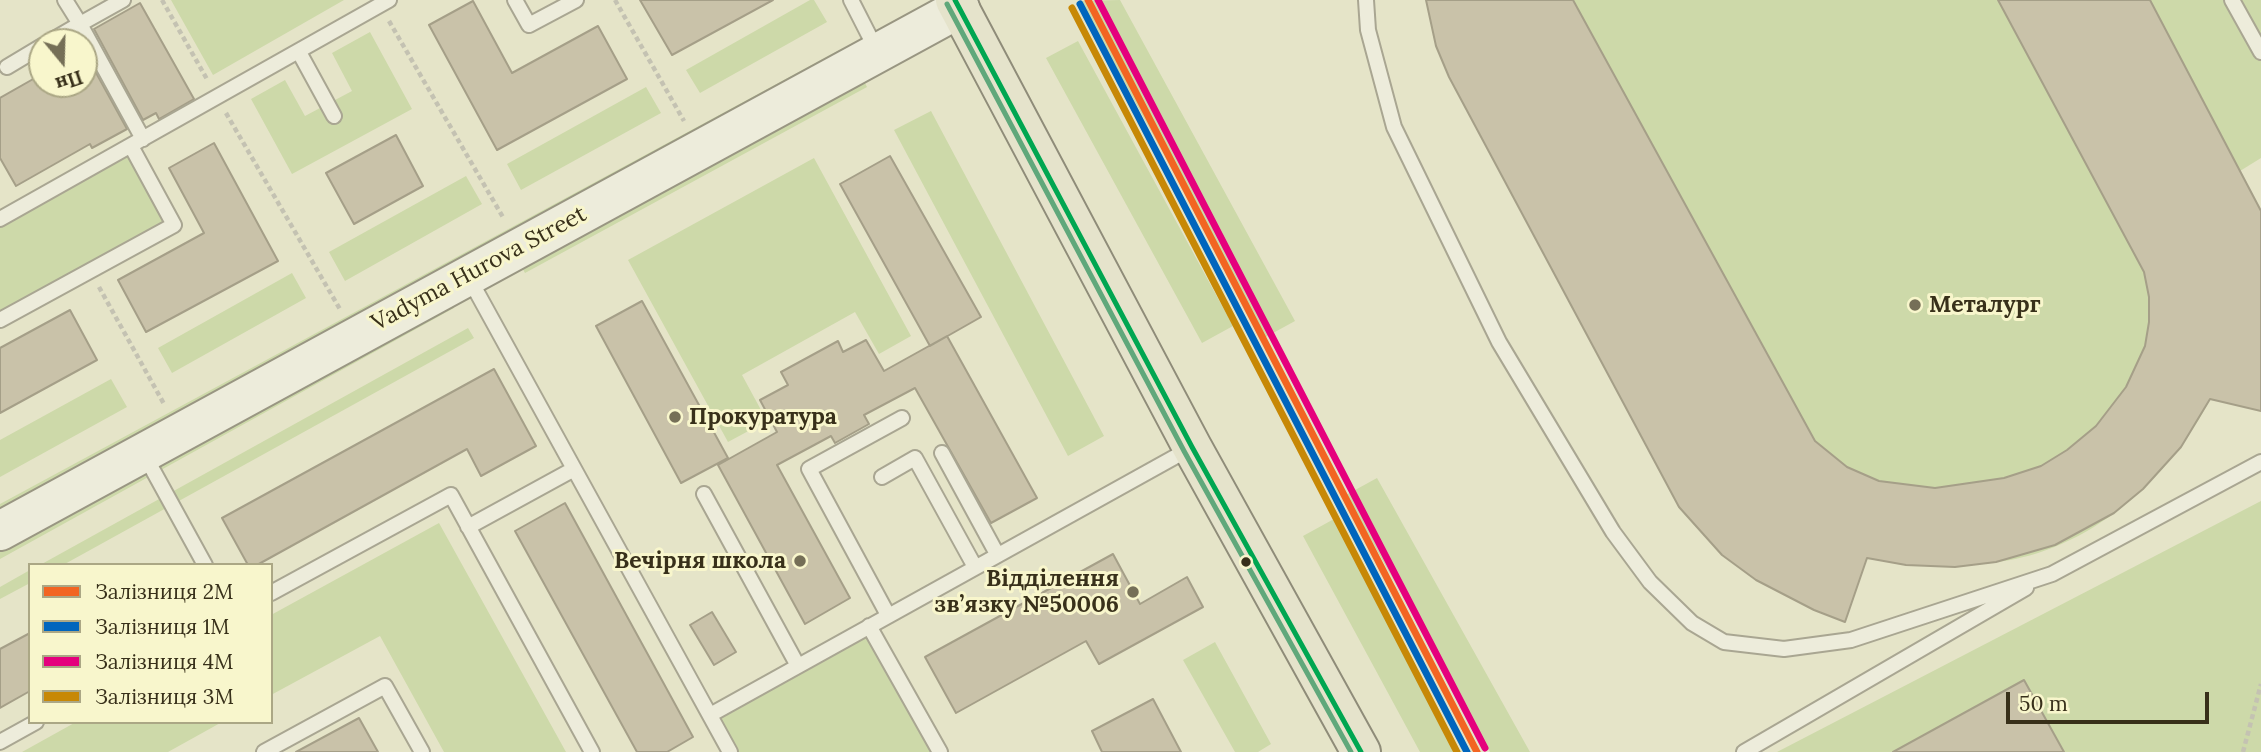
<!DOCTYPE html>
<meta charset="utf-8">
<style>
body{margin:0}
#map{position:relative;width:2261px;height:752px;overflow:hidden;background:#e5e4c8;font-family:Lora,serif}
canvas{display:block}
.legend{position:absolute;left:28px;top:563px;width:245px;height:161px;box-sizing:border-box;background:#f8f6cc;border:2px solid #aba785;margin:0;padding:9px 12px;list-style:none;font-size:21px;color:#38301a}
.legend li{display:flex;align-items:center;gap:14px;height:35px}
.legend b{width:35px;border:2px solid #aba785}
.north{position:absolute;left:28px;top:28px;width:70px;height:70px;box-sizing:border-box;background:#f8f6cc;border:2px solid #aba785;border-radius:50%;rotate:161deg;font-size:19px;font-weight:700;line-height:28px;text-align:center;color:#38301a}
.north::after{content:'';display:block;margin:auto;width:24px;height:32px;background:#756f57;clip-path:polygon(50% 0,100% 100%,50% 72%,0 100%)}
.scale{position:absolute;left:2006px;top:692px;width:203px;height:32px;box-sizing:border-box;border:4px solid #38301a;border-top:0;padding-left:9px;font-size:21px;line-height:24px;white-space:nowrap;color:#38301a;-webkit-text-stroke:5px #f8f6cc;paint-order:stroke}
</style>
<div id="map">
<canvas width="2261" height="752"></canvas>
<ul class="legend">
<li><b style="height:9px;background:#f26522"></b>Залізниця 2М</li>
<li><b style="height:9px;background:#0065bd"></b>Залізниця 1М</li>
<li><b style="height:9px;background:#e5007d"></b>Залізниця 4М</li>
<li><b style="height:9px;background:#c78806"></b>Залізниця 3М</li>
</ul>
<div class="north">Пн</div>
<div class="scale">50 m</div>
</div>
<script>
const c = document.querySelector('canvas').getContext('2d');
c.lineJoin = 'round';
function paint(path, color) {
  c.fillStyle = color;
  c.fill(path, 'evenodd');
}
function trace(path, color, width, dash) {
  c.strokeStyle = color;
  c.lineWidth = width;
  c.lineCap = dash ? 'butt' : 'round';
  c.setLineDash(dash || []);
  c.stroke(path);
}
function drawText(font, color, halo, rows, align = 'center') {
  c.font = font + ' Lora,serif';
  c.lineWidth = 6;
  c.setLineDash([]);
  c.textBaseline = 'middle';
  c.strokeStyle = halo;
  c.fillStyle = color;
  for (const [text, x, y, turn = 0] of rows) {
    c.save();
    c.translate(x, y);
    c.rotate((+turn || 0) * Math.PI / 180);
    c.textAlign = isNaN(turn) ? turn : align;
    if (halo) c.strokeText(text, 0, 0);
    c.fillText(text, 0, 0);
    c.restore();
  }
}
const green = new Path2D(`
 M171 0H344L213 75Z
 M810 0H814L827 22 700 93 686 70Z
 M1120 0 1295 321 1264 338 1080 1Z
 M1426 0H2261V158L2240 171 2261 211V411L2210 399C2170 479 2088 552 1996 562 1956 566 1908 559 1867 558L1814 610C1755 580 1721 559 1679 507L1449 77 1436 46Z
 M370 32 412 109 292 174 251 99 285 80 305 116 352 91 332 53Z
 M1078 41 1233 326 1202 343 1046 58Z
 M843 48 847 55 0 513V504Z
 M862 77 867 87 525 273 520 264Z
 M646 87 661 113 521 190 507 164Z
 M931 111 1104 436 1068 456 894 130Z
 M131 146 174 225 0 320V219Z
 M814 158 911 336 879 354 855 312 742 375 767 421 728 442 628 260Z
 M466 176 482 204 345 281 329 252Z
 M292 273 306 298 172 373 158 348Z
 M449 299 454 308 0 559V547Z
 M468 328 474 338 63 565H40Z
 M111 379 127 407 0 477V440Z
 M1377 478 1530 752H1490L1346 495Z
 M2261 501V752H1777Z
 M1334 519 1460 752H1420L1303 536Z
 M439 523 566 752H444L380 636 271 695V615Z
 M30 570V583L0 599V587Z
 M869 626 940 752H730L710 715Z
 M1215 642 1271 744 1258 752H1235L1183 660Z
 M76 722H222L168 752H22Z`);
const building = new Path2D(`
 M640 0H773L672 55Z
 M1426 0H1573L1815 441 1847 467 1879 481 1935 488 2004 478 2041 466 2067 450 2096 426 2126 387 2145 346 2149 322V297L2144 272 1998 0H2150L2261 211V411L2210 399 2181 447 2143 489 2114 513 2055 545 1996 562 1955 567 1906 565 1867 558 1845 622 1814 610 1756 580 1722 555 1679 507 1449 77 1436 46Z
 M473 1 512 73 598 26 627 79 497 150 429 25Z
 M140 3 194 99 159 119 156 113 143 120 94 29Z
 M84 51 127 129 92 148 90 144 16 186 0 158V98L42 74V84H84Z
 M396 135 423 186 354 224 326 173Z
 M214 143 278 261 146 332 118 280 204 233 169 168Z
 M890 156 981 317 930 346 840 184Z
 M642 301 728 458 681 483 596 326Z
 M70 310 97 360 0 413V348Z
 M947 336 1037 498 991 523 915 388 864 415 869 424 835 443 831 436 777 465 850 598 805 624 718 465 777 432 760 400 788 385 781 372 838 341 843 352 866 340 884 371Z
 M494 369 536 446 481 476 467 449 257 565H248L222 518Z
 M565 503 693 737 667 752H637L515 531Z
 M1113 554 1140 604 1187 577 1203 607 1099 664 1086 641 956 713 925 657Z
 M712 612 736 652 714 665 690 625Z
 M30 633V691L0 708V649Z
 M2024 680 2064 752H1893Z
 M1153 699 1181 752H1102L1092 731Z
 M359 718 378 752H296Z`);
const path = new Path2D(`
 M162 0 208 81
 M615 0 684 121
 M389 21 504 219
 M226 113 341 311
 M99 287 164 404
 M2243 752 2261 684`);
const lane = new Path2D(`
 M65 0 80 24 123 0
 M515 0 529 25 576 0
 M851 0 877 51
 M1366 0 1368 30 1394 127 1499 342 1613 532 1650 582 1692 623 1724 642 1784 649 1851 640 2052 574 2261 462
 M2232 0 2261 52
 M49 42 80 24 143 139
 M299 52 334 116
 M7 67 42 46
 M0 219 389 0
 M469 278 730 752
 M0 320 174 225 131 146
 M942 453 997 554
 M144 454 205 565
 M882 477 915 458 975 567
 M704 494 798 666
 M468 527 574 469
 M271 593 451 495 592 752
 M888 615 809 469 902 418
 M869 626 940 752
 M710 715 1191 448
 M0 742 36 722
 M264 752 385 686 422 752
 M1744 752 2026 588`);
const secondary = new Path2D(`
 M0 531 960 8`);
const primary = new Path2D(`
 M955 0 1192 447 1361 752`);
const bus1 = new Path2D(`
 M955 0 1192 447 1361 752`);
const bus2 = new Path2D(`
 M947 4 1184 451 1351 752`);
const rail1 = new Path2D(`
 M1088 0 1477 752`);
const rail2 = new Path2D(`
 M1080 4 1467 752`);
const rail3 = new Path2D(`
 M1098 0 1485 748`);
const rail4 = new Path2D(`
 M1072 8 1457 752`);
const markers = [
 [1915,305,7,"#756f57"],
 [675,417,7,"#756f57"],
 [800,561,7,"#756f57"],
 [1246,562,6,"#38301a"],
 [1133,592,7,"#756f57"]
];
const streetNames = [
 ["Vadyma Hurova Street",479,269,-28]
];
const poiNames = [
 ["Металург",1929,305],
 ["Прокуратура",689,417],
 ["Вечірня школа",786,561,"right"],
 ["Відділення",1119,579,"right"],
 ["зв’язку №50006",1119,605,"right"]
];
paint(green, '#cdd9a9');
paint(building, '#c9c2a9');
trace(building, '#a59f88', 2);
trace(lane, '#a9a692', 18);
trace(secondary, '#999682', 42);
trace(primary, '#8f8c79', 42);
trace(path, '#c4c2b2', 4.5, [5, 3.5]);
trace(lane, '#edecdb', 14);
trace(secondary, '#edecdb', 38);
trace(primary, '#e5e3cb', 38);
trace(bus1, '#00a651', 5);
trace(bus2, '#60a87b', 5);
trace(rail1, '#f26522', 7);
trace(rail2, '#0065bd', 7);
trace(rail3, '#e5007d', 7);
trace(rail4, '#c78806', 7);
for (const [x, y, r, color] of markers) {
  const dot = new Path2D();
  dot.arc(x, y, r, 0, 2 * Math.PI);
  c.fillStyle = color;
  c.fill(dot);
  trace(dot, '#f8f6cc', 2.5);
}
drawText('23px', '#38301a', '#f8f6cc', streetNames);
drawText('bold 23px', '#38301a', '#f8f6cc', poiNames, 'left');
</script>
